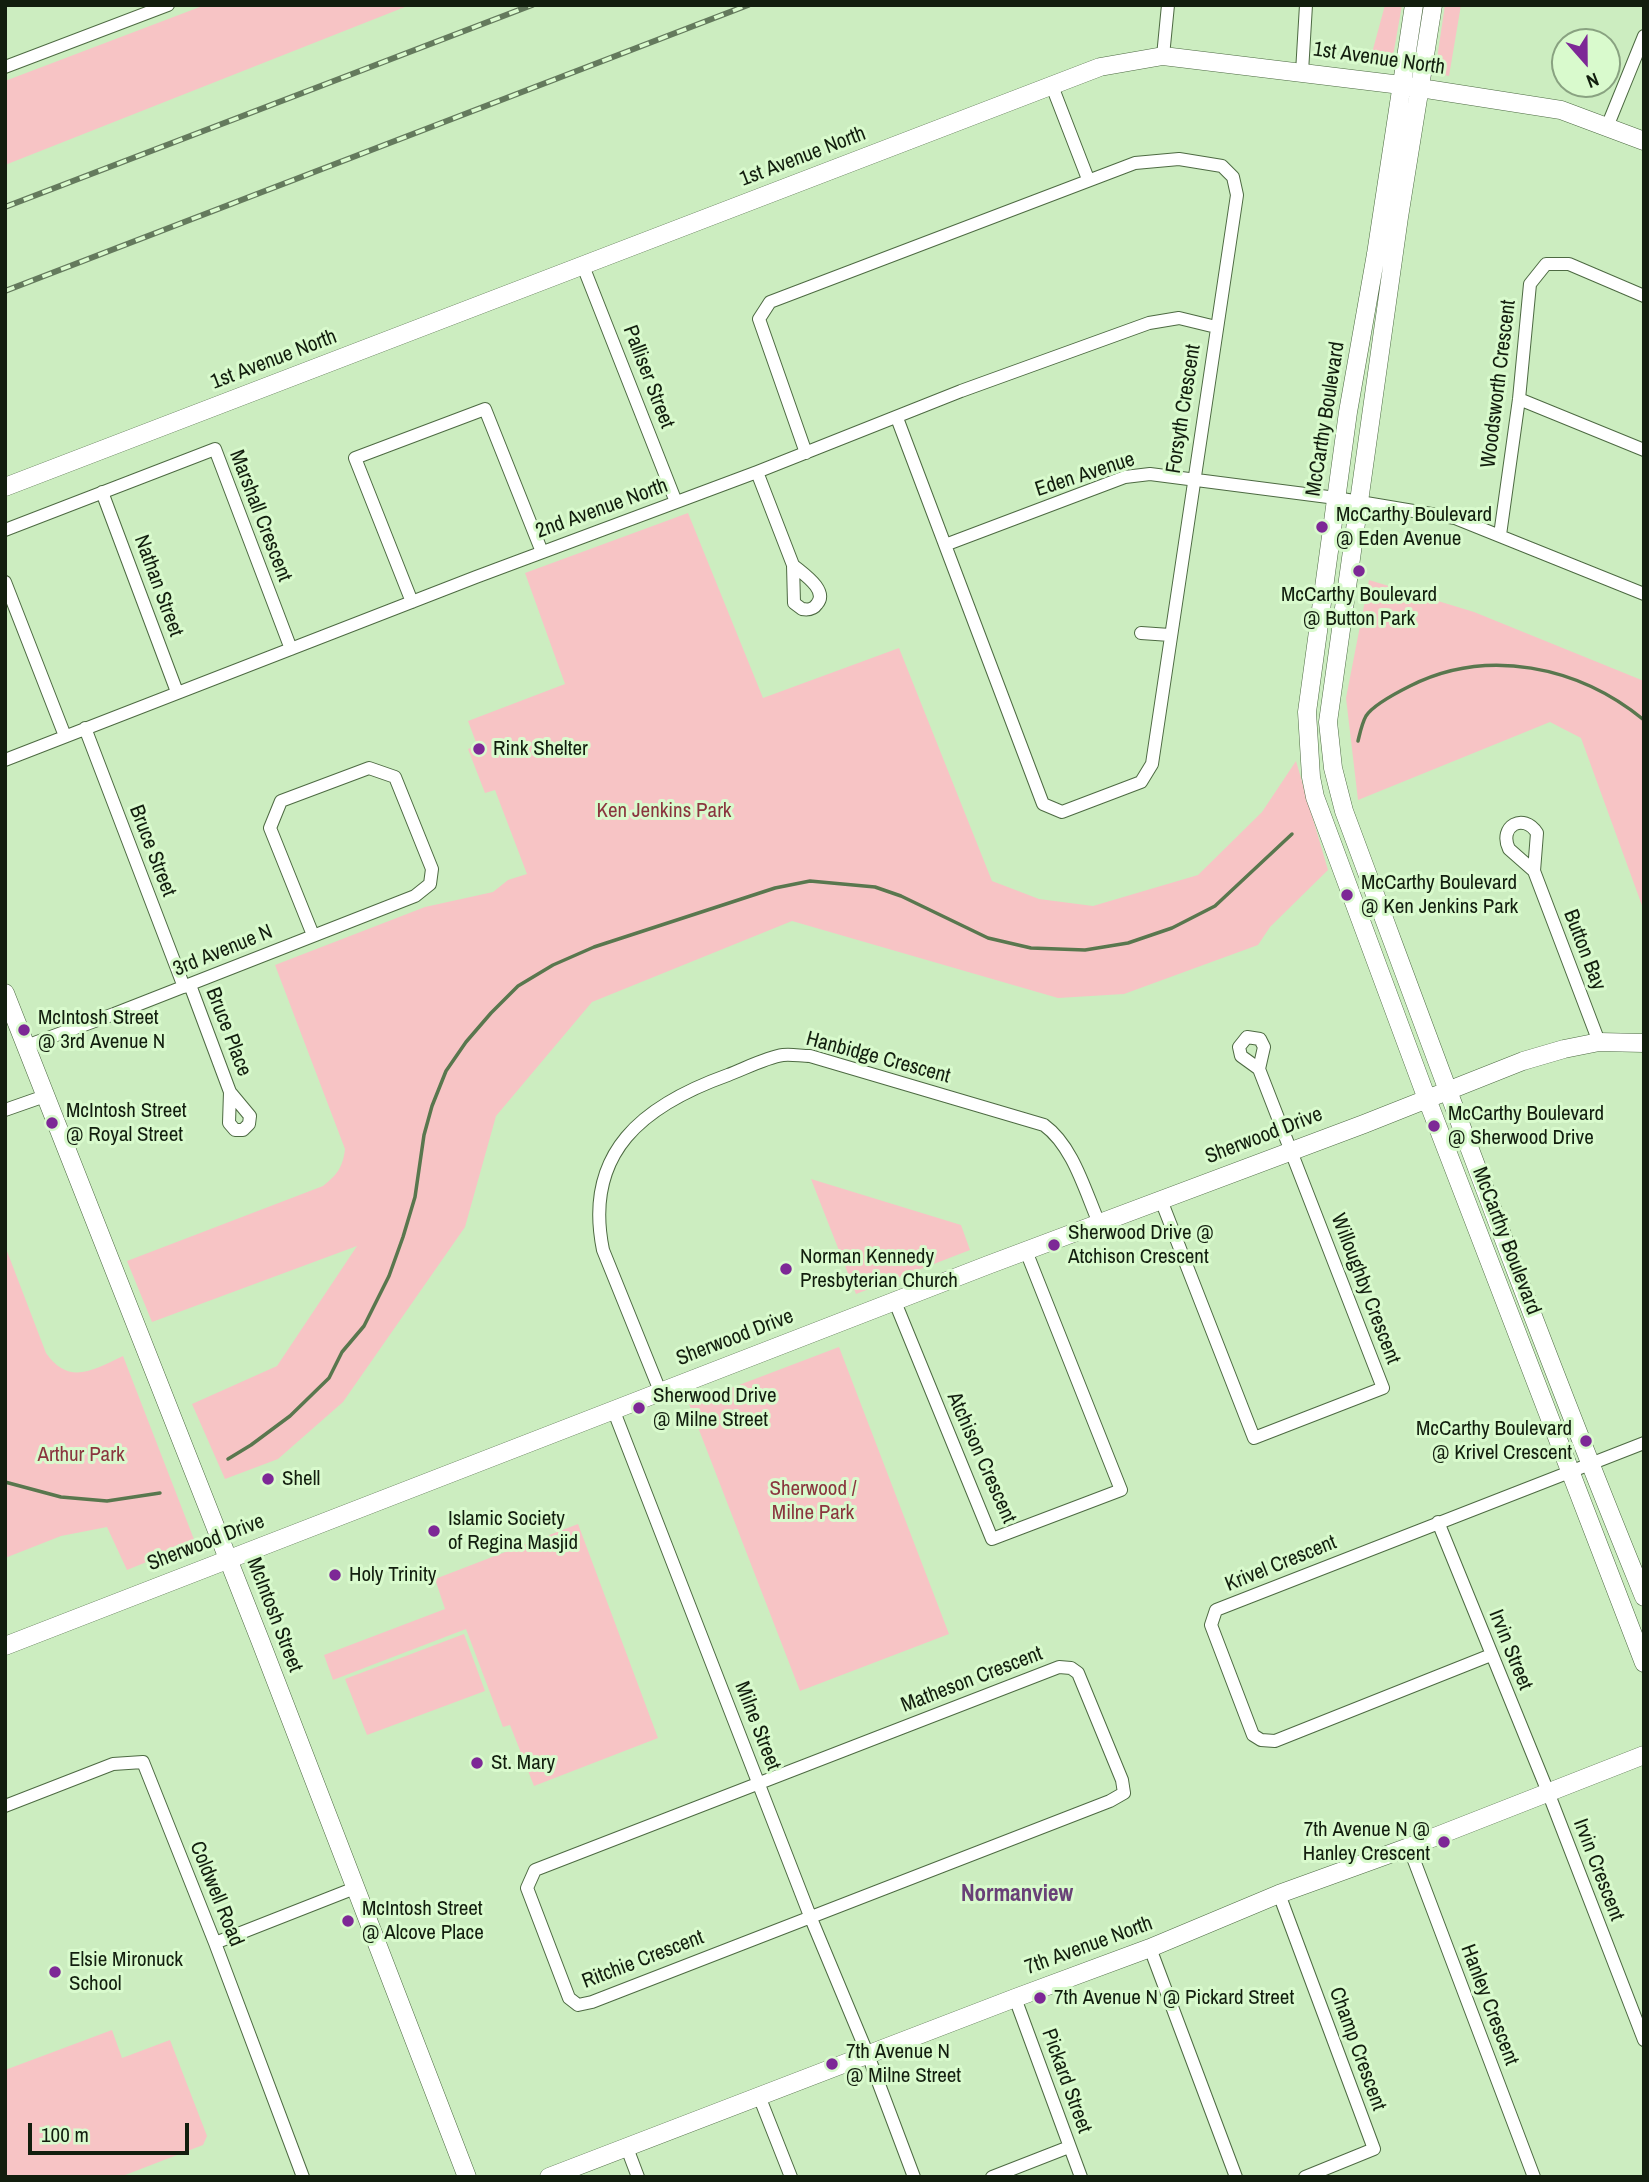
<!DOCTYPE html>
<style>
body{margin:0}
#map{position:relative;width:1649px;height:2182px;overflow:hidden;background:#ccedc0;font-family:"Archivo Narrow",sans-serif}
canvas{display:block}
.frame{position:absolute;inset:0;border:7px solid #121e0e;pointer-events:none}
.north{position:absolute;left:1551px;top:28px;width:70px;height:70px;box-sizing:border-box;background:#d9facd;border:2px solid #89a281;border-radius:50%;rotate:159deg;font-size:19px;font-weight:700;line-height:28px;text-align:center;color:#121e0e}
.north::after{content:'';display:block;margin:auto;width:24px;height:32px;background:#7d2896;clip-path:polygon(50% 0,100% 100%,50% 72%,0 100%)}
.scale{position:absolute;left:28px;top:2123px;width:161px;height:32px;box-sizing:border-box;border:4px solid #121e0e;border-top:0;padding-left:9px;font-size:21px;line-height:24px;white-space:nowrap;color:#121e0e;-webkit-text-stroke:5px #d9facd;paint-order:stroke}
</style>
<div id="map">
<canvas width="1649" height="2182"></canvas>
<div class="frame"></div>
<div class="north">N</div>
<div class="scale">100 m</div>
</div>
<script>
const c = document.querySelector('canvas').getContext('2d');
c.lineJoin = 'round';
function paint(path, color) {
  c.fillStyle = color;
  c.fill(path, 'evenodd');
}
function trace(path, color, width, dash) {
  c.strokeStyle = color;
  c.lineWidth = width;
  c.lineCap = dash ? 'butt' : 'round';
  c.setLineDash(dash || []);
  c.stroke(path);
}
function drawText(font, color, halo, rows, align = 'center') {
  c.font = font + ' "Archivo Narrow",sans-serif';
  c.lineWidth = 6;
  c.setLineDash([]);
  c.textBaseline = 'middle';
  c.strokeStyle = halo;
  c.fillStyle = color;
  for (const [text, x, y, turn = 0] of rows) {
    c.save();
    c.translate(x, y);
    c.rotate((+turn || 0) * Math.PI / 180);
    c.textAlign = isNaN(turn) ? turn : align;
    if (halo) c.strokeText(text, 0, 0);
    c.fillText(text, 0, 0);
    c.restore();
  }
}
const green = new Path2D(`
 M205 5H410L5 165V81Z
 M1385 5H1402L1393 56 1389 64H1369Z
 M1445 5H1461L1449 76 1440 74 1436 65Z
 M688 513 763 698 899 648 992 881 1039 899 1093 906 1198 875 1262 812 1296 761 1328 870 1270 927 1258 945 1124 994 1058 998 792 921 592 1002 496 1116 465 1227 343 1402 278 1459 225 1479 192 1404 277 1366 357 1246 152 1322 127 1261 323 1186C337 1175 343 1167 345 1149L275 965 425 907 493 892 508 880 527 874 495 790 485 793 468 749 477 745 468 721 565 684 525 573Z
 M1369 580 1474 612 1644 681V911L1581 738 1550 722 1358 800 1346 698Z
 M811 1179 961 1225 970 1250 856 1294Z
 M5 1246 46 1353C69 1386 93 1370 123 1356L195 1542 127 1570 107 1527 61 1536 5 1558Z
 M839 1347 949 1634 800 1691 689 1404Z
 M578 1524 658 1738 534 1786 510 1725 503 1727 466 1629 333 1680 324 1655 445 1609 435 1579Z
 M464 1634 485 1691 367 1735 345 1679Z
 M112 2030 122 2058 170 2040 207 2136 203 2145 120 2177H5V2070Z`);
const stream = new Path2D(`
 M1358 741C1360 733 1362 723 1366 716 1373 705 1398 692 1410 686 1487 647 1578 666 1644 720
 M228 1459 251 1445 290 1416 329 1378 342 1352 364 1326 389 1276 403 1237 415 1197 424 1135 432 1106 446 1071 466 1042 491 1013 518 986 553 965 594 947 775 888 810 881 875 887 901 896 988 938 1031 948 1085 950 1128 943 1172 928 1215 906 1292 834
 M5 1482 61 1497 107 1501 160 1493`);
const street = new Path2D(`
 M1163 56 1168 5
 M5 67 168 5
 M1302 72 1306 5
 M1052 86 1088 179
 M1607 127 1644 36
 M583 266 676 502
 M1519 399 1644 450
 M806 453 759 319 770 302 1135 163 1179 159 1222 166 1233 177 1237 195 1152 764 1141 782 1062 812 1043 804 897 418
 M757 472 793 565 794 603 802 609C808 610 813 610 817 604 829 590 802 573 793 565
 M102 492 177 692
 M5 530 215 449 291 649
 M1500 535 1519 399 1530 284 1546 264H1569L1644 296
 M945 545 1125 477 1150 474 1336 498 1455 518 1644 594
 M5 582 65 736
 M412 602 355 458 485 409 542 552
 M1141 633 1170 635
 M85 728 184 987
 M5 760 476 577 757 472 961 391 1149 323 1179 318 1216 327
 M1534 871 1509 849C1498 826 1524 812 1537 833L1534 871 1599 1042
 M190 985 230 1092 250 1116 249 1124 243 1130H235L229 1123 230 1092
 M26 1046 114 1014 415 896 430 884 432 869 395 777 369 768 281 801 270 828 313 935
 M5 1110 45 1096
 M1161 1200 1254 1438 1383 1388 1259 1069 1241 1056 1239 1047 1247 1037 1260 1039 1264 1047 1259 1069
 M895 1302 992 1539 1121 1490 1026 1251
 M660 1391 603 1250C583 1152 644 1105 728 1075 744 1069 767 1057 783 1055 792 1054 801 1056 810 1056L1044 1125C1073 1146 1085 1191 1099 1223
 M613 1409 810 1916 868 2055 914 2177
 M1438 1522 1548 1792 1644 2040
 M1491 1655 1275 1741 1261 1740 1253 1735 1211 1625 1216 1610 1644 1443
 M1059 1667 1071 1668 1078 1673 1122 1780 1124 1793 1110 1801 592 2002 578 2005 569 1998 527 1888 535 1870Z
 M5 1806 113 1764 143 1762 215 1943 303 2177
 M1409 1847 1534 2177
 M1279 1894 1374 2149 1305 2177
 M215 1943 355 1888
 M1150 1948 1236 2177
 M1015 1998 1081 2177
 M759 2096 791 2177
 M627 2148 638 2177
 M992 2177 1069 2147`);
const secondary = new Path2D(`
 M1414 5 1376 254 1348 412 1307 712 1311 777 1315 797 1427 1099 1644 1663
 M1433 5 1399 217 1328 722 1333 768 1344 811C1442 1074 1538 1338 1644 1597
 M5 487 1100 67 1163 56 1401 85 1561 110 1644 141
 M5 993 260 1640 467 2177
 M5 1646 988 1265 1364 1124 1523 1061 1564 1049 1599 1042 1644 1043
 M549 2177 1015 1998 1150 1948 1279 1894 1409 1847 1644 1755`);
const rail = new Path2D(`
 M5 207 532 5
 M5 291 748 5`);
const markers = [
 [1322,527,7,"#7d2896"],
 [1359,571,7,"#7d2896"],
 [479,749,7,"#7d2896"],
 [1347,895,7,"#7d2896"],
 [24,1030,7,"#7d2896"],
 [52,1123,7,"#7d2896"],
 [1434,1126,7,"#7d2896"],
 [1054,1245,7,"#7d2896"],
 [786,1269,7,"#7d2896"],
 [639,1408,7,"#7d2896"],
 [1586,1441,7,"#7d2896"],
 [268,1479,7,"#7d2896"],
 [434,1531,7,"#7d2896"],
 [335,1575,7,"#7d2896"],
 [477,1763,7,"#7d2896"],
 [1444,1842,7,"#7d2896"],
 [348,1921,7,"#7d2896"],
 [55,1972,7,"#7d2896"],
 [1040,1998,7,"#7d2896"],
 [832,2064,7,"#7d2896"]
];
const streetNames = [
 ["1st Avenue North",1379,59,8],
 ["1st Avenue North",803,157,-21],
 ["1st Avenue North",274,360,-21],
 ["Palliser Street",648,377,69],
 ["Woodsworth Crescent",1499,384,-83],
 ["Forsyth Crescent",1184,409,-81],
 ["McCarthy Boulevard",1326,419,-81],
 ["Eden Avenue",1085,475,-18],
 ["2nd Avenue North",602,509,-20],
 ["Marshall Crescent",260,516,69],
 ["Nathan Street",158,586,70],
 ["Bruce Street",152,851,69],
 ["Button Bay",1584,950,69],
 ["3rd Avenue N",223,951,-22],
 ["Bruce Place",228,1032,69],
 ["Hanbidge Crescent",878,1058,15],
 ["Sherwood Drive",1264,1136,-21],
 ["McCarthy Boulevard",1506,1241,69],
 ["Willoughby Crescent",1365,1289,69],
 ["Sherwood Drive",735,1338,-21],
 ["Atchison Crescent",981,1458,66],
 ["Sherwood Drive",206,1543,-21],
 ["Krivel Crescent",1281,1564,-22],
 ["McIntosh Street",274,1615,69],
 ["Irvin Street",1510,1650,68],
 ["Matheson Crescent",972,1680,-21],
 ["Milne Street",757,1726,69],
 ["Irvin Crescent",1598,1870,69],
 ["Coldwell Road",216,1894,68],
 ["7th Avenue North",1089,1946,-20],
 ["Ritchie Crescent",643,1960,-21],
 ["Hanley Crescent",1489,2005,69],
 ["Champ Crescent",1357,2049,70],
 ["Pickard Street",1066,2081,70]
];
const poiNames = [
 ["McCarthy Boulevard",1336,515],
 ["@ Eden Avenue",1336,539],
 ["McCarthy Boulevard",1359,595,"center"],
 ["@ Button Park",1359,619,"center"],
 ["Rink Shelter",493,749],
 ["McCarthy Boulevard",1361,883],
 ["@ Ken Jenkins Park",1361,907],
 ["McIntosh Street",38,1018],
 ["@ 3rd Avenue N",38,1042],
 ["McIntosh Street",66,1111],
 ["@ Royal Street",66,1135],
 ["McCarthy Boulevard",1448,1114],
 ["@ Sherwood Drive",1448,1138],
 ["Sherwood Drive @",1068,1233],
 ["Atchison Crescent",1068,1257],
 ["Norman Kennedy",800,1257],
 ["Presbyterian Church",800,1281],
 ["Sherwood Drive",653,1396],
 ["@ Milne Street",653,1420],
 ["McCarthy Boulevard",1572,1429,"right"],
 ["@ Krivel Crescent",1572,1453,"right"],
 ["Shell",282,1479],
 ["Islamic Society",448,1519],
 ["of Regina Masjid",448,1543],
 ["Holy Trinity",349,1575],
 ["St. Mary",491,1763],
 ["7th Avenue N @",1430,1830,"right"],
 ["Hanley Crescent",1430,1854,"right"],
 ["McIntosh Street",362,1909],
 ["@ Alcove Place",362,1933],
 ["Elsie Mironuck",69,1960],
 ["School",69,1984],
 ["7th Avenue N @ Pickard Street",1054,1998],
 ["7th Avenue N",846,2052],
 ["@ Milne Street",846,2076]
];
const parkNames = [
 ["Ken Jenkins Park",664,811],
 ["Arthur Park",81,1455],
 ["Sherwood /",813,1489],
 ["Milne Park",813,1513]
];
const neighbourhoodNames = [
 ["Normanview",1017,1895]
];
paint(green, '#f7c4c5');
trace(stream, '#59774e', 3.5);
trace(street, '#4d6a42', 14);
trace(secondary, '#4d6a42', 19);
trace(street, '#fff', 12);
trace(secondary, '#fff', 18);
trace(rail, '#647a5d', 6);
trace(rail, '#d9facd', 3.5, [10]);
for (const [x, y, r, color] of markers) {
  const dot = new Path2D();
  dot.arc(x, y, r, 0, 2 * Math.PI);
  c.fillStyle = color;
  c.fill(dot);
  trace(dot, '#d9facd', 2.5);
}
drawText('21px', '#121e0e', '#d9facd', streetNames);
drawText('21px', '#121e0e', '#d9facd', poiNames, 'left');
drawText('21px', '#8a353e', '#d9facd', parkNames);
drawText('bold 23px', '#694077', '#d9facd', neighbourhoodNames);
</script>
